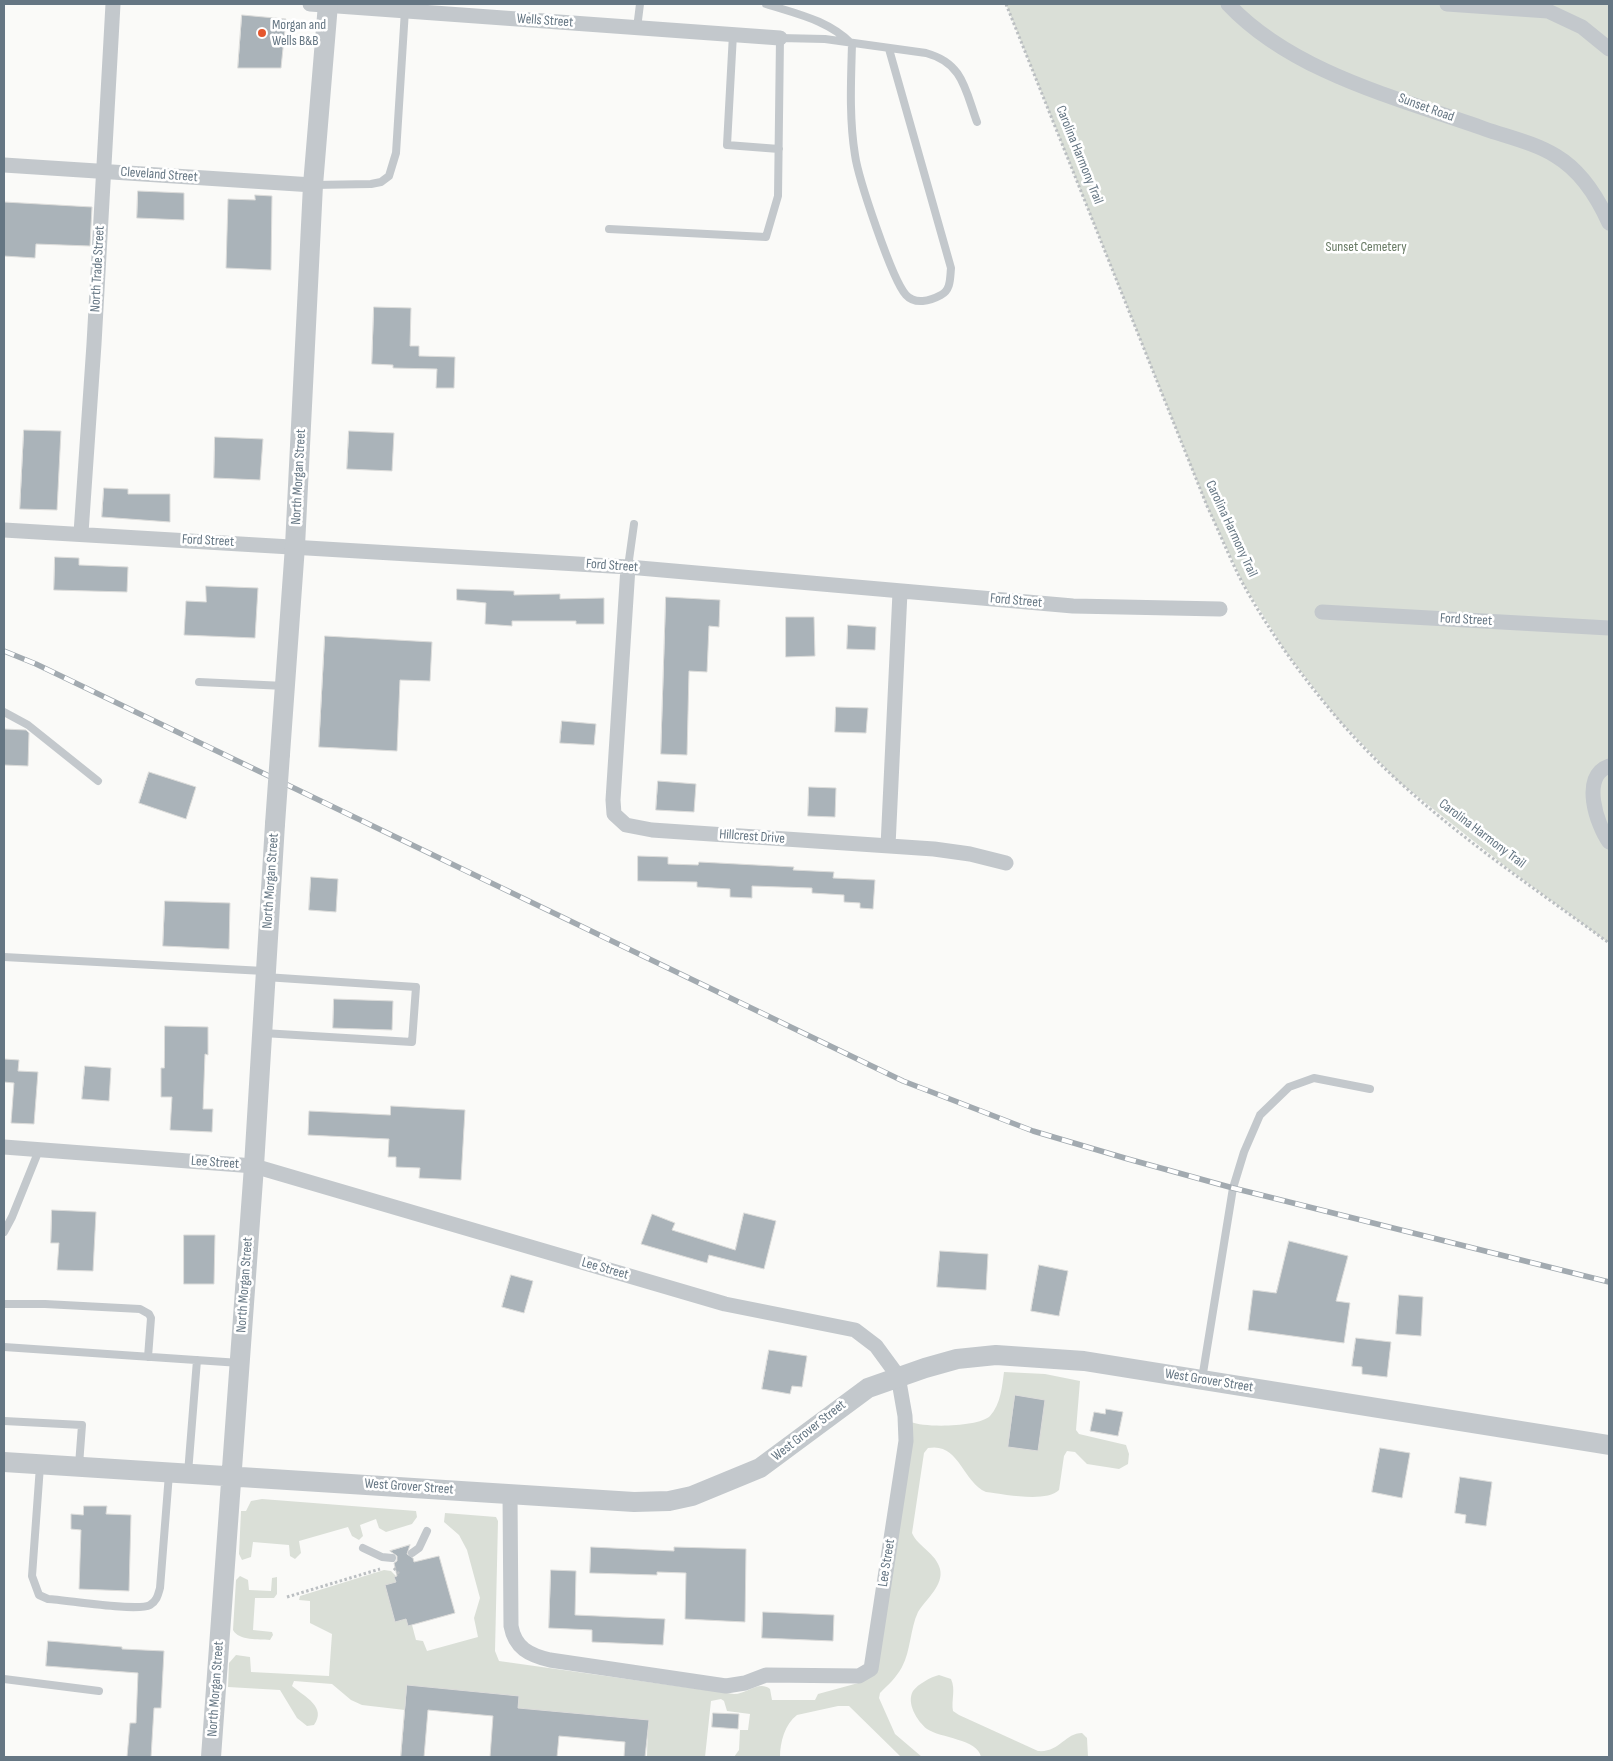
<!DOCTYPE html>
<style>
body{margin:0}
#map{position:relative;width:1613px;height:1761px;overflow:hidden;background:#fafaf8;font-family:"Sofia Sans Condensed",sans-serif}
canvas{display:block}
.frame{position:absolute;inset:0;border:5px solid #657683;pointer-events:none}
</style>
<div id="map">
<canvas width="1613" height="1761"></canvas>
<div class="frame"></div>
</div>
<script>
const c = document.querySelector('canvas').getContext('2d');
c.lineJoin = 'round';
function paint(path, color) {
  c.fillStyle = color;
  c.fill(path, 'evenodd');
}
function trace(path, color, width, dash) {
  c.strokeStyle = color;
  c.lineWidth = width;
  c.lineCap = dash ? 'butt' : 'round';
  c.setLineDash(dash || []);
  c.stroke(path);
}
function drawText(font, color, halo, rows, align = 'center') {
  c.font = font + ' "Sofia Sans Condensed",sans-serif';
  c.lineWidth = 5;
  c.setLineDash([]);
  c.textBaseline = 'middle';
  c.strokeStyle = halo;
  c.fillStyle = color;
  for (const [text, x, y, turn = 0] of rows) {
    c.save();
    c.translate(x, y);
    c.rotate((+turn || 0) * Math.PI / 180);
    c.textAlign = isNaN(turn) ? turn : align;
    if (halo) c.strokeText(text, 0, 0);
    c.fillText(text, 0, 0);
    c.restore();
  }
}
const green = new Path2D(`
 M1006 4H1609V943L1510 870 1398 781 1338 719 1286 652 1243 583 1207 506Z
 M1004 1372 1045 1374 1080 1381 1076 1430 1079 1434 1126 1445 1129 1454 1128 1464 1119 1469 1087 1464 1075 1452 1067 1451 1064 1456 1059 1490C1046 1503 1003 1494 986 1492 962 1481 959 1442 928 1448L924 1453 912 1533C918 1547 936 1553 940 1569 944 1585 926 1599 918 1612 910 1629 911 1650 902 1667 896 1678 888 1685 880 1693L879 1698 895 1734 922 1757H901L849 1706H838L797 1715C785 1724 780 1742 780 1757H734L739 1750 740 1730H748L750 1714 727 1711 724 1701 721 1699 711 1701 705 1757H647L648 1720 537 1710 533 1757H514L519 1696 407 1686 405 1710 362 1705 351 1700 332 1684 294 1681 292 1686C305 1697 327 1707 314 1725L307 1726 297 1718 280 1690 228 1687 229 1663 236 1655 250 1657 251 1672 329 1676 332 1634 310 1623V1601L299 1600 300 1596 384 1570 391 1571 396 1576 395 1577 406 1619 412 1625 416 1640 423 1641 427 1651 478 1637 474 1618 480 1598 467 1550 459 1535 444 1522 445 1513 496 1517 498 1521 495 1651 499 1661 734 1694C747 1694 759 1680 770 1689L772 1700H815L818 1694 862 1682 911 1422C925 1428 979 1427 990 1416 1001 1404 1002 1386 1004 1372Z
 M262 1499 416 1511 417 1517 412 1524 386 1532 379 1528 376 1519 360 1525 363 1536 359 1540 352 1536 348 1527 299 1541 301 1553 295 1559 290 1556 289 1545 253 1542 251 1557 242 1560 239 1554 241 1511H246L251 1501Z
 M240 1576 248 1580 249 1590 271 1591 272 1578 277 1577V1594L274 1598H255L253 1630 272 1632 273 1635 270 1640C259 1639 239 1641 233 1630L236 1580Z
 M939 1675 951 1679C956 1690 951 1700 953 1711L959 1715 1038 1751C1059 1753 1065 1733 1082 1733L1087 1738 1088 1757H981C978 1739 940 1738 927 1729 917 1721 906 1703 913 1691 918 1684 931 1677 939 1675Z`);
const building = new Path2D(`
 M242 15 286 19 281 68H238Z
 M138 191 184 193V220L137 218Z
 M255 195 272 196 271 270 226 268 228 199 255 200Z
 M4 202 92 207 90 246 36 244 35 258 4 256Z
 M374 307 411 308 410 346H419V356L455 357 454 388H436L437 369 393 368V365L372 364Z
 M24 430 61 431 57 510 20 509Z
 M349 431 394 433 392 471 347 469Z
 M215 437 263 439 260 480 214 478Z
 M104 488 128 489V494H170V522L102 517Z
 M55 557 79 558V565L128 567 127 592 54 590Z
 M206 586 258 588 255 638 184 635 186 601 206 602Z
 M457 589 514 591V595L560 594V599L604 598V624H576V621H512V626L485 624 486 603 457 600Z
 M666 597 720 600 719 627 709 626 707 672 689 671 687 755 661 754Z
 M786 617H814L815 656 786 657Z
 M848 625 876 627 875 650 847 649Z
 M325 636 432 642 430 681 400 680 397 751 319 747Z
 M836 707 868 708 866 733 835 732Z
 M562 721 596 724 594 745 560 743Z
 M4 729 26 730 29 733 28 766 4 765Z
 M149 772 196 787 186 819 139 803Z
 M658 781 696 784 694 812 656 810Z
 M809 787 836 788 835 817 808 816Z
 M638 856 668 857V864L698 865 699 862 794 867 793 870 834 872 833 878 875 880 873 909 860 908V903L844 902V895L812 893V888L752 886V898L730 897V889L697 887V882L638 881Z
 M311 877 338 879 336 912 309 910Z
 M165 901 230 903 229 949 163 946Z
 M334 999 393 1001 392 1030 333 1028Z
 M165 1026 208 1027V1055L205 1054 203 1109H213L212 1132 170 1130 172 1097H161V1068H164Z
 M4 1059 19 1060 18 1071 38 1072 34 1124 11 1123 14 1083 4 1082Z
 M85 1066 111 1068 109 1101 82 1099Z
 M391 1106 465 1110 461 1180 419 1178 420 1168 396 1167V1157H388L389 1139 308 1135 309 1111 390 1115Z
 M52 1210 96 1212 93 1271 57 1270 59 1243H51Z
 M744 1213 776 1221 764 1269 709 1255 707 1263 641 1244 652 1214 675 1223 672 1230 735 1250Z
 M184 1235H215L214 1284H184Z
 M1289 1241 1348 1256 1336 1301 1350 1303 1344 1343 1248 1330 1253 1290 1276 1293Z
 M940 1251 988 1254 986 1290 937 1287Z
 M1039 1265 1068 1271 1059 1316 1031 1311Z
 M511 1275 533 1281 524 1313 502 1307Z
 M1399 1295 1423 1297 1421 1336 1396 1334Z
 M1356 1338 1391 1342 1387 1377 1362 1374V1367L1352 1366Z
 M769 1350 807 1356 802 1387 792 1386 790 1394 762 1389Z
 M1015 1395 1045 1400 1038 1451 1008 1447Z
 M1106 1409 1123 1412 1118 1436 1090 1431 1094 1412 1105 1414Z
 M1380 1448 1410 1453 1402 1498 1372 1492Z
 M1460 1477 1492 1482 1486 1526 1465 1523 1466 1515 1455 1513Z
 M84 1506H107L106 1514 131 1515 129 1591 79 1589 81 1530 71 1529V1514L83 1515Z
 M410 1545 407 1554 413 1558 414 1562 439 1556 455 1613 408 1626 406 1619 395 1622 385 1585 396 1582 394 1577 397 1576 394 1563 397 1561V1556L390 1551Z
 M591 1547 674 1551V1547L746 1549 745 1622 685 1619 686 1573 657 1572V1575L590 1573Z
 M551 1570 576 1571 575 1615 665 1619 663 1645 592 1642V1630L549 1628Z
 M763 1612 834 1615 833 1641 762 1638Z
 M48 1641 122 1647V1649L164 1651 161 1708H154L151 1757H127L130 1723H136L138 1673 46 1666Z
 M407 1685 519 1696 518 1708 649 1720 645 1757H624L625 1742 559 1736 557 1757H490L493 1716 428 1710 424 1757H401Z
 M713 1713 739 1714 738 1729 712 1727Z`);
const path = new Path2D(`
 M1006 4 1207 506C1219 531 1229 557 1242 582 1268 630 1302 677 1338 719 1414 808 1515 874 1609 943
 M394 1568 399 1574
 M287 1597 380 1569`);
const service = new Path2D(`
 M766 4C797 14 828 20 852 44 851 80 849 118 855 155 858 177 892 280 906 295 915 305 930 301 941 295 951 290 950 278 951 268L889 49
 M637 28 640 4
 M733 34 727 145 779 149
 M313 185 371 184 381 182 389 176 396 153 405 10
 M609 229 766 237 778 196 780 38 825 39 926 53C963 63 965 89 977 122
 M628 567 634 524
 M199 682 285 686
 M4 712 28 725 98 781
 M4 957 264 971
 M263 1033 412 1042 416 987 265 977
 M4 1232 12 1217 39 1150
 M4 1304H45L140 1309 149 1314 151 1318 148 1357
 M4 1347 240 1363
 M1202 1379 1233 1188 1244 1152 1260 1115 1289 1087 1314 1078 1370 1089
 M4 1421 82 1425 79 1465
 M40 1466 32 1576 39 1595 48 1599C67 1600 137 1612 150 1605 157 1601 158 1595 160 1588L169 1474
 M188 1473 197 1360
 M363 1548 382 1557 392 1558
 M412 1553 419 1548 427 1531
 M4 1679 99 1691`);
const minor = new Path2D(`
 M310 4 780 38
 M1228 4C1293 73 1398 98 1485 129 1508 137 1535 143 1556 156 1581 171 1597 196 1609 223
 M1447 4 1548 11 1582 27 1609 49
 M4 165 313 185
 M4 530 628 567 1073 606 1220 609
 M81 533 94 344 113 4
 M628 567 613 800 614 814 626 825 652 830 934 849 970 854 1006 863
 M1322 612 1609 628
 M1609 766C1580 776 1597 825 1609 842
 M888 846 900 592
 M4 1147 254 1166 725 1304 855 1330 876 1346 898 1376 905 1416 906 1441 871 1669 859 1676 766 1675 745 1683 726 1686 550 1660C529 1655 515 1648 511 1626L510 1494`);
const tertiary = new Path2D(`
 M280 754 295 546 313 185 328 4
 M4 1462 634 1502 669 1501 692 1496 760 1468 868 1388 925 1368 957 1359 996 1355 1084 1361 1609 1445
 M211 1757 254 1166 275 824`);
const rail = new Path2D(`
 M4 651 36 664 903 1081 1033 1131 1128 1159 1233 1188 1609 1282`);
const tertiaryBridge = new Path2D(`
 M275 824 280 754`);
const markers = [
 [262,33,5,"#e4572e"]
];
const streetNames = [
 ["Wells Street",545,21,4],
 ["Sunset Road",1426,108,20],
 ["Carolina Harmony Trail",1079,155,68],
 ["Cleveland Street",159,175,4],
 ["North Trade Street",98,269,-87],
 ["North Morgan Street",299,477,-87],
 ["Carolina Harmony Trail",1231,529,65],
 ["Ford Street",208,541,3],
 ["Ford Street",612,566,4],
 ["Ford Street",1016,601,5],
 ["Ford Street",1466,620,3],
 ["Carolina Harmony Trail",1482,834,37],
 ["Hillcrest Drive",752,837,4],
 ["North Morgan Street",271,881,-86],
 ["Lee Street",215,1163,4],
 ["Lee Street",605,1269,16],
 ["North Morgan Street",245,1285,-86],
 ["West Grover Street",1209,1381,9],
 ["West Grover Street",809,1431,-38],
 ["West Grover Street",409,1487,4],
 ["Lee Street",887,1563,-81],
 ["North Morgan Street",216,1689,-86]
];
const poiNames = [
 ["Morgan and",272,25],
 ["Wells B&B",272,41]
];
const parkNames = [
 ["Sunset Cemetery",1366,247]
];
paint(green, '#dadfd7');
paint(building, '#aab3b9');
trace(building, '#dcdcda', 1);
trace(path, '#bbbfc2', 3, [2.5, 2.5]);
trace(service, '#c3c8cc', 8);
trace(minor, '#c3c8cc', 15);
trace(tertiary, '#c3c8cc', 20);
trace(rail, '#a2aab0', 5.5);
trace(rail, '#fff', 4, [11]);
trace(tertiaryBridge, '#c3c8cc', 20);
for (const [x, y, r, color] of markers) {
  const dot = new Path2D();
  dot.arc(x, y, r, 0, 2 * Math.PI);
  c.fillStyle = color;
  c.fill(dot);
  trace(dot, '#fff', 2);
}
drawText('14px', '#657683', '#fff', streetNames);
drawText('14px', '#657683', '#fff', poiNames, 'left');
drawText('14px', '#687a64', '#fff', parkNames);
</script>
